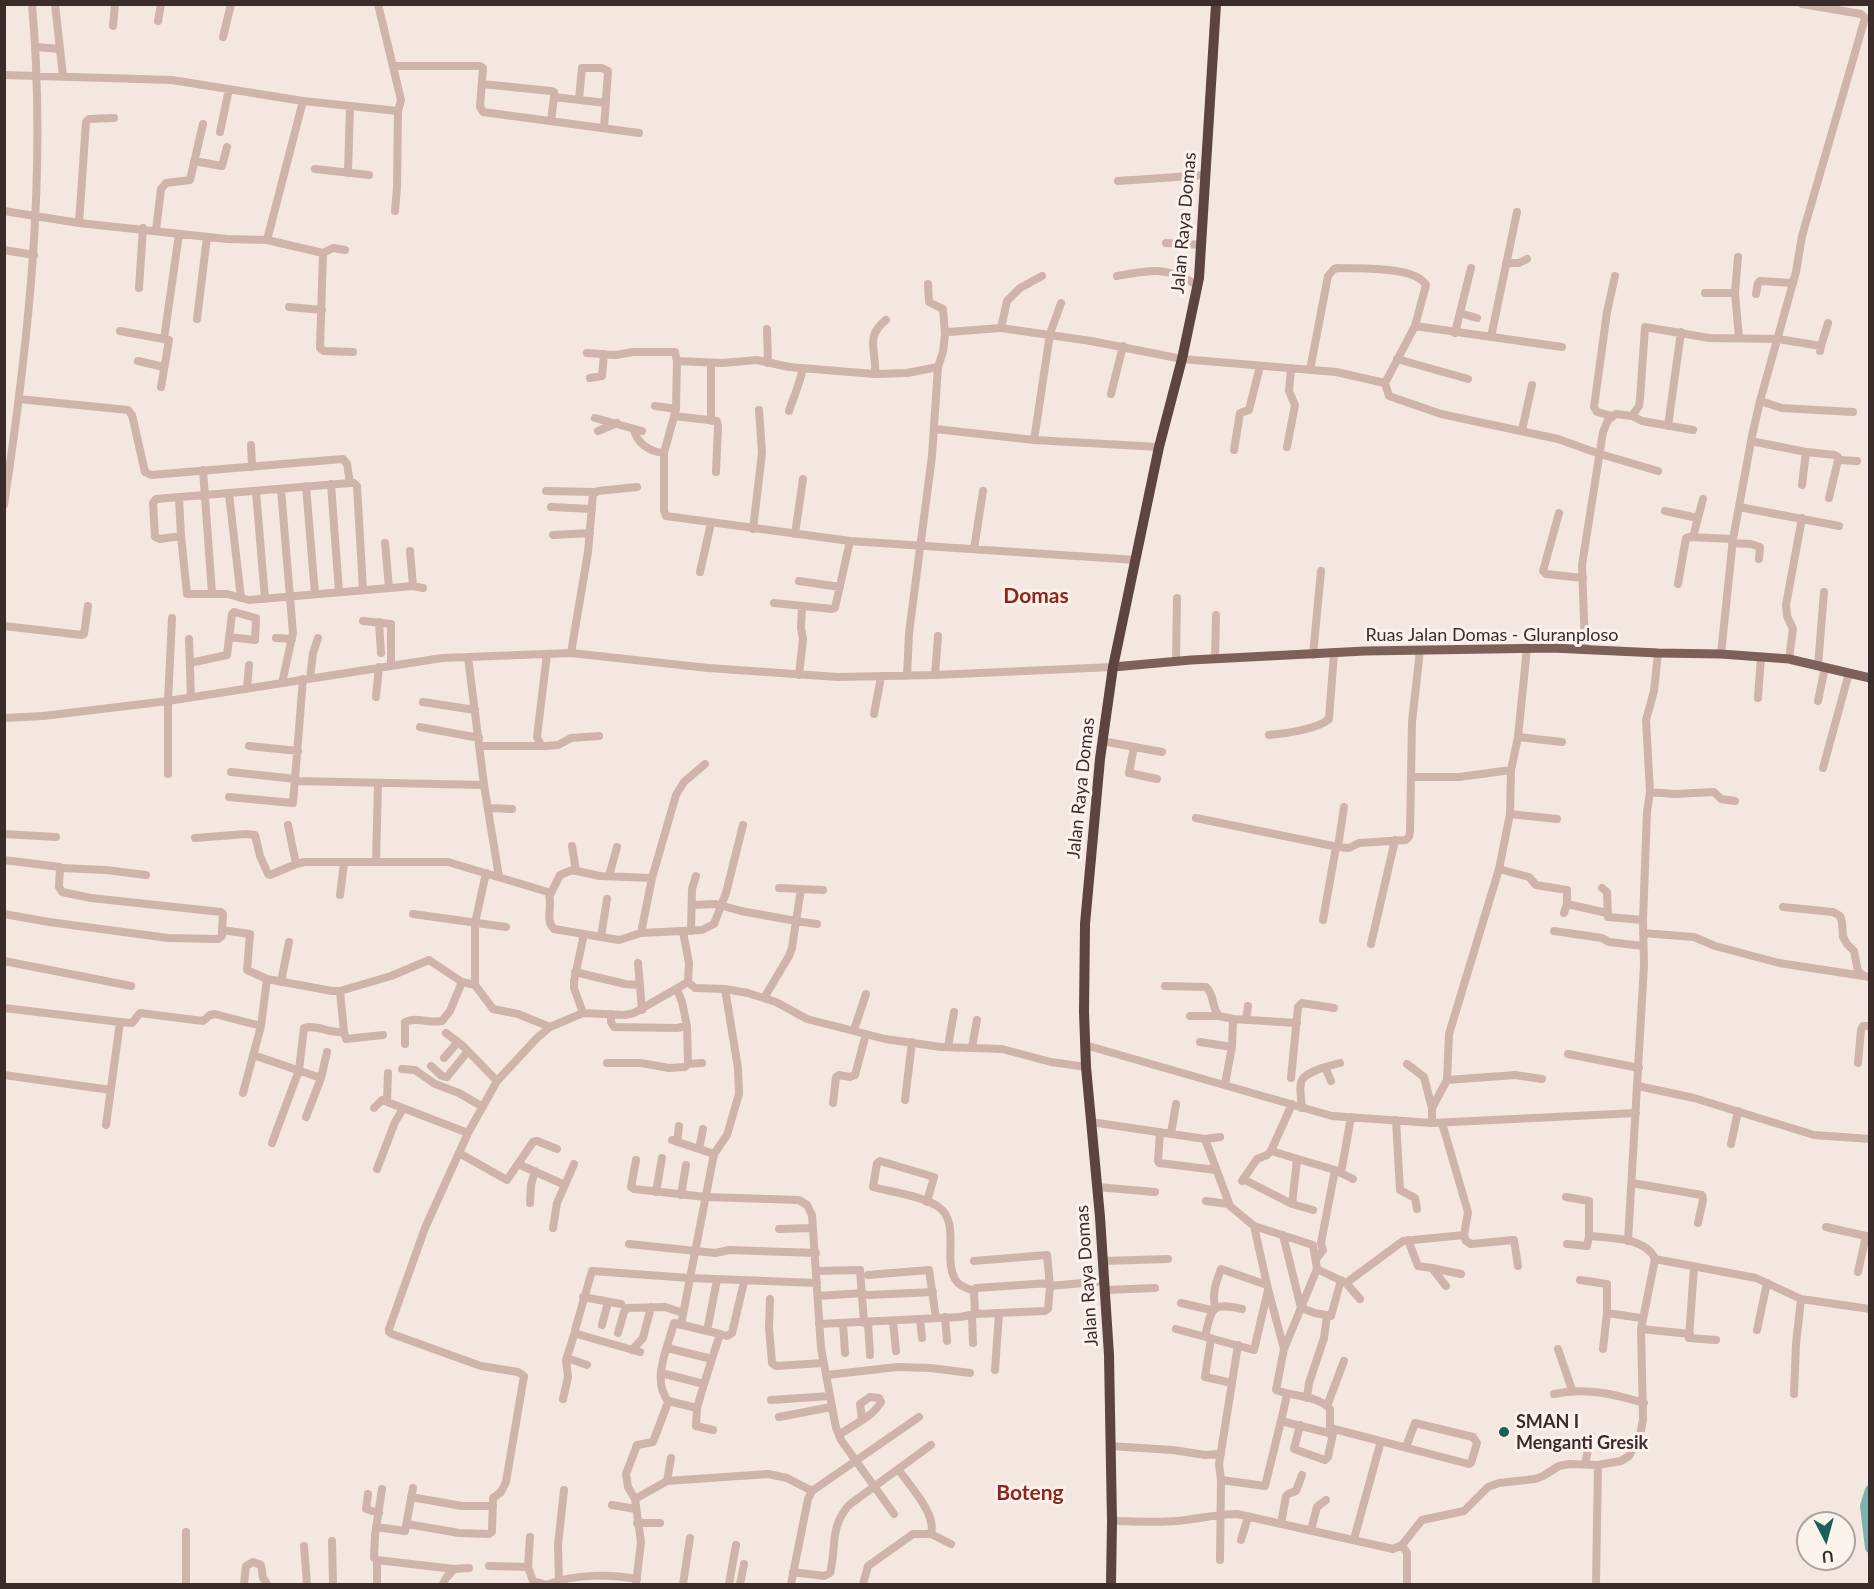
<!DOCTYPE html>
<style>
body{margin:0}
#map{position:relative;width:1874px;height:1589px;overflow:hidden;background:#f4e7df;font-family:Lato,sans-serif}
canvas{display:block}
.frame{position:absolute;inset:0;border:6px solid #3b2c2a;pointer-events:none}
.north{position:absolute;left:1796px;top:1511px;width:60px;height:60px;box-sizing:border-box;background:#fbf2ec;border:2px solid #aea39e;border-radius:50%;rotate:174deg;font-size:16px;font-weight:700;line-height:24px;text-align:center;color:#3b2c2a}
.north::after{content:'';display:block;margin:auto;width:21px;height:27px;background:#1c5f58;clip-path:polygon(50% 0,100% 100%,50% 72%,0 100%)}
</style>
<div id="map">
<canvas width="1874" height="1589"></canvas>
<div class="frame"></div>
<div class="north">U</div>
</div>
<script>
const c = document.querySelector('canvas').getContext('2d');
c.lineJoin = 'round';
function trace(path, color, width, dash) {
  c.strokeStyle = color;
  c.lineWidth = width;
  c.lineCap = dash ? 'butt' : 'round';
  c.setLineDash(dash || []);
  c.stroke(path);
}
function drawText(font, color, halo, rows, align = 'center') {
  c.font = font + ' Lato,sans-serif';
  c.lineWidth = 6;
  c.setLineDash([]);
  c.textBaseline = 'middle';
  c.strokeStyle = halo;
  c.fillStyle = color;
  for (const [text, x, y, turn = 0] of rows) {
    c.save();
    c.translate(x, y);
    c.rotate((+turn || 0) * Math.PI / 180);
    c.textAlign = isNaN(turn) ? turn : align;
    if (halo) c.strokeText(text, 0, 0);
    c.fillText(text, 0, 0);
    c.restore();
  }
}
const river = new Path2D(`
 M1870 1490 1865 1506 1870 1548`);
const minor = new Path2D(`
 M55 4 63 76
 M378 4 401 100 398 111 397 188 395 211
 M158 21 161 4
 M113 26 115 4
 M223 37 231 4
 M36 47 60 49
 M394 66H480L483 68 480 107 483 112 639 133
 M4 75 172 80 303 101 398 111
 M482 84 551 91 554 92V97
 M579 99 582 68H602L608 71 604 128
 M551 121 554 97 606 103
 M220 132 229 89
 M194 161 222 166 227 147
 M315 169 369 175
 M348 173 350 106
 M1118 181 1206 175
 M4 211 79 223 227 239 267 240 323 253 333 248 345 250
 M79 223 86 122 89 119 114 118
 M156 230 161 189 166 183 190 180 203 124
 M267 240 303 101
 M1166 243 1202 245
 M4 250 34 255
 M323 253 320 348 324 351 353 352
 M1738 257 1735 293 1739 338
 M1506 263H1519L1527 259
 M1117 276C1151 270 1166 266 1197 285
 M928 284 929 302 943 309 945 334
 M139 288 143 228
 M1705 293H1735
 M1756 294 1758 283 1760 281 1793 283
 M289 307 322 310
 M1460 313 1477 318
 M197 319 207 237
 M1415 326 1562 347
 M1001 328 1007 301 1020 288 1042 276
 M767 329 768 363
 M120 331 169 340 161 387
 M1455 333 1471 268
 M1491 337 1517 212
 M164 339 179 234
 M1821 346 1828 323
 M587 353 616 355 633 352H675L677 361 676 409 664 453V511L666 516 850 541 1136 560
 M1397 359 1468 379
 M138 361 164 367
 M677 361 722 363 757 360 789 367 875 374 907 373 938 367
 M711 363V421
 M1310 370 1328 276 1334 269 1338 268C1359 269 1415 266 1426 285L1415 326 1385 383 1389 396 1441 414 1558 439 1600 454 1658 471
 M875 374C877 351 864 337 886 320
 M590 378 602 376 604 354
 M1111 394 1123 346
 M19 399 128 410 132 415 145 472 151 475 343 459 347 464 350 483 156 499 153 503 155 537 160 539 181 536
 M1760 401 1782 408 1853 412
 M655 406 676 409
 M789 411C794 396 800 383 803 368
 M674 416 717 421 718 426 716 472
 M1612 416 1597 412 1594 407 1607 312 1615 276
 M1632 416 1639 406 1640 399 1645 327 1709 338 1778 339 1821 346 1820 351
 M595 418 642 431
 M1668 426 1681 332
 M634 429C636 443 650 452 664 453
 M935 429 1034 440 1159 447
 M1522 430 1532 385
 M598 431 617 423
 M1034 440 1050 334 1061 303
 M1751 441 1806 452 1835 455 1838 457V460L1857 461
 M251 445 252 467
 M1287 447 1295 405 1289 391 1291 368
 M1234 450 1240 413 1249 410 1260 366
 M203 470 212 593
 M350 483H354L357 486 363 590
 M331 484 339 592
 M1802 485 1806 452
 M306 486 315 594
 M281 489 293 633 282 683
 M546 491 594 492
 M256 492 265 599
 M229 494 241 598
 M179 498 181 536 187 594H227L249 600 413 586 423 588
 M1829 498 1838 460
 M4 505C29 339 47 172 32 4
 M551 507 592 509
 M1739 507 1839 526
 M1665 511 1698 518
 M1559 513 1543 571 1546 574 1583 578
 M753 529 762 453 759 410
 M795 534 803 479
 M553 535 590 533
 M1693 537 1703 499
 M385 543 389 588
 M1732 543 1751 544 1760 547 1759 559
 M974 549 983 491
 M410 551 413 586
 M700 572 711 523
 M799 581 840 587
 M1678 584 1686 538 1689 537 1733 539
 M774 603 832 609 835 608 850 541
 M363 621 391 624V665
 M379 622 381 653
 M4 626 82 635 84 634 88 606
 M276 638 292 639
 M189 639 191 697
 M1585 649 1582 565 1603 432 1608 420 1616 414 1632 416 1642 421 1693 430
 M571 653 588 552 593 494 598 491 637 487
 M1721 654 1733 539 1752 436 1760 401 1796 272 1802 236 1865 18 1861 14 1802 4
 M1313 655 1321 571
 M468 657 484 785 499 877
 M1215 659 1216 615
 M1789 659 1793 629 1787 616 1786 605 1802 518
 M1176 661 1177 598
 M190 663 227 655 232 614 234 612 256 618 255 640 229 637
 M1818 666 1824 592
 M799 675 803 639 801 628 802 606
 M935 675 938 636
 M907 676 909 633 932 456 938 367 943 352 945 334 948 332 1001 328 1091 341 1182 359 1336 372 1385 383
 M310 678 313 653 318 638
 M247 689 249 665
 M376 697 379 667
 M1758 698 1761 657
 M1818 701 1825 667
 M423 702 475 710
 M874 714 881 677
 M4 718 43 716 168 701 442 658 571 653 708 668 838 677 935 675 1113 667
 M420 727 479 738
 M1269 735C1284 734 1318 729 1329 719L1334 653
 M1518 737 1562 742
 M1102 741 1162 752
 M541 745 537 737 547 654
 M249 746 298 751
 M480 746H546L558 745 571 738 599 736
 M1134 747 1129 773 1157 779
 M1823 768 1849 673
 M231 772 296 779
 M168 774V701L172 618
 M1411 777H1459L1511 770
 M295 781 484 785
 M1650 792 1675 794 1714 792 1721 799 1735 801
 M229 797 293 803 303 679
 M488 808 512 809
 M1510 814 1557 819
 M1196 818 1338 847 1349 848 1359 843 1406 840 1409 837 1410 832 1412 722 1420 650
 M288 825 296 864
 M4 834 56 837
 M195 838 246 834 255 835 260 856 268 874 270 875 296 864 305 862H448L548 892C554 904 544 919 554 929L619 940 641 933 702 930 714 924 726 893 743 825
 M572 846 576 871
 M1338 847 1344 807
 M4 860 60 867 59 887 62 892 91 898 221 912 223 914 222 930 250 934 247 970 267 979 332 991H340L391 976 429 960 462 982 475 985 493 1009 518 1014 550 1027
 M376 862 378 783
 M61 868 106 870 146 875
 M1499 869 1529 877 1536 885 1567 890V904L1564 913
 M609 876 617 847
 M779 888 823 890
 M1602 888 1607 892 1608 917 1643 920
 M801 889 796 921 817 924
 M340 895 344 863
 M550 895 560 875 572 870 600 876 652 878
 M1567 904 1607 913
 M692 905 716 904 741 911 796 921 792 948 789 956 764 998
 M1783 907 1833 912 1840 916 1842 922 1843 937 1847 944 1854 951 1858 971 1863 975
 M4 914 49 922 168 938 218 939 222 936V930
 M413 914 506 927
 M1323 920 1336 847
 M691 931 692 889 696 876
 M1554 931 1602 938 1609 942 1643 946
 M683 932 689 963 688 982
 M641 933 652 878 676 795 684 782 705 764
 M1643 933 1694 937 1715 946 1779 963 1870 977
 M601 937 607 899
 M1371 944 1395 840
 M4 961 131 986
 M638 963 642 1010
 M575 972 625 984 640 985
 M281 982 289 942
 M475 985V923L486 873
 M1165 986 1206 987C1215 995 1211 1007 1219 1016
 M4 1008 120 1022 106 1125
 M583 1013 574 988V981L584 934
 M611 1014V1022L614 1027 677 1028 687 1026 682 1002 677 989
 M1190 1016H1219L1233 1019 1232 1047 1225 1084
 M1233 1019 1297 1023
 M1246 1020 1248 1006
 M120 1022 132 1023 140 1013 203 1021 210 1015 215 1014 261 1026
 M687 1026 688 1064 702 1063
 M854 1030 866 994
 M344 1032 346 1039 383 1035
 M446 1033 464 1047 497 1081
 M1200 1042 1232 1047
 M405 1044V1022C417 1016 429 1024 442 1021L450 1011 462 982
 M1085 1045 1332 1116 1432 1123 1636 1113
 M948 1047 954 1012
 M972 1047 977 1020
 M1568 1054 1639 1068
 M253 1055 321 1078
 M444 1058 458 1042
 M607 1063H641L669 1068 685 1067 688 1064
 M1858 1063 1861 1030 1863 1026H1870
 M1407 1064 1424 1077 1432 1108
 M431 1066 442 1076 447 1077 468 1051
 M1325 1067 1340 1063
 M402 1069 415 1070 435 1084 459 1093 483 1107
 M4 1075 111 1090
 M1291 1078 1298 1007 1302 1003 1334 1008
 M1447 1080 1515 1075 1542 1079
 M1638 1086 1694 1098 1814 1135 1870 1139
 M243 1093 261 1026 267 979
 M905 1100 912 1042
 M387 1102 388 1073
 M833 1103 836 1077 839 1075 850 1077 855 1075 866 1034
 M1292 1104 1271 1151 1335 1170 1353 1179
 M374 1108 382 1100 468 1133
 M1302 1108C1299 1079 1297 1077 1325 1067L1331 1081
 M306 1117 321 1078 327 1052
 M1396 1120 1400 1190 1415 1198 1417 1209
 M1091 1122 1205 1139 1230 1206 1254 1226 1313 1245 1317 1269 1284 1349
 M1432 1123V1108L1447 1080 1449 1034 1499 869 1510 814 1511 770 1518 737 1527 648
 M1442 1123 1468 1212 1464 1235 1466 1241 1471 1244 1514 1240 1518 1266
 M1160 1132 1158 1161 1159 1163 1216 1170
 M1171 1134 1176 1104
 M1205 1139 1220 1137
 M672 1140 714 1154
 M677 1142 679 1126
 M272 1143 299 1070 304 1028C317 1024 330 1034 344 1032L340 991
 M1731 1144 1738 1111
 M699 1149 703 1129
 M459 1153 507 1180 533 1142 537 1141 557 1149
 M636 1160 631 1187 634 1189 706 1197 799 1200 807 1205 812 1215 821 1348 836 1428 841 1440 894 1514
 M518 1164 565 1185 557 1203 553 1228
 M377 1169 395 1122 403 1109
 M1341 1173 1351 1117
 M1243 1179 1292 1204 1313 1210
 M1242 1181 1257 1159 1267 1155 1271 1151
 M1632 1183 1702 1195 1703 1200 1698 1223
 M565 1185 574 1164
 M1097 1187 1155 1192
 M656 1192 662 1158
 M681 1195 686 1165
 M1206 1201 1228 1204
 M927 1202 934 1177 880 1161 877 1163 873 1187C891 1192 925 1196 940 1208 961 1225 941 1265 958 1283 962 1287 969 1289 974 1291L976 1288 1050 1283
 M530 1203 531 1185 535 1171
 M1292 1204 1297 1160
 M1254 1226 1268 1289 1284 1349 1276 1390C1293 1397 1318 1395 1330 1409V1428L1334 1429 1469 1464 1471 1463 1477 1443 1473 1437 1415 1423 1406 1447
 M1826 1227 1870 1237
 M779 1229 813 1228
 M1283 1235 1301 1308 1315 1313 1331 1316 1341 1280
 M1408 1240 1418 1266 1432 1268 1446 1286
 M1628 1241 1644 965 1643 920 1647 812 1650 792 1646 720 1654 691 1658 653
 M629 1244 715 1253 729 1250 816 1253
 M1567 1244 1587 1246 1589 1236
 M1316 1259 1323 1250 1321 1243 1335 1170
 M1655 1259 1756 1278 1801 1299 1870 1309
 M1103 1261 1168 1259
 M1694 1267 1689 1338 1716 1340
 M1432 1268 1461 1274
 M1317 1269 1346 1283 1360 1299
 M817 1271 860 1270 864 1323
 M1858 1272 1866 1236
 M868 1275 929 1270 936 1318
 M1580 1280 1607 1284V1313
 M1346 1283 1403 1241 1464 1235
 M1050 1286 1105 1281
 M1105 1290 1155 1288
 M974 1291 975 1314
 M869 1295 933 1292
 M818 1296 863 1293
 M583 1297 621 1304
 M770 1299 769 1328 772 1363 776 1366 823 1363
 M1181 1303 1211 1310
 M1215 1307C1212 1293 1216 1282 1221 1269L1267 1285
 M972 1316 973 1343
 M945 1317 947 1341
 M920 1319 922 1338
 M893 1321 896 1351
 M868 1322 870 1355
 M843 1323 845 1353
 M819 1324 960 1317 975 1314 1045 1311 1048 1309 1050 1286 1047 1255 974 1261
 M602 1325 608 1302
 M681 1325 690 1278 817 1283
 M1176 1329 1254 1350 1268 1290
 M1641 1329 1690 1334
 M1757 1330 1767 1283
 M707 1331 717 1280
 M618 1333 624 1312 627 1308 665 1307 683 1313
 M1205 1336C1212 1308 1211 1302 1242 1309
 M1211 1338 1205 1377 1232 1383 1219 1464 1221 1480 1220 1560
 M667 1348 712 1359
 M1558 1349 1572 1390
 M1603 1349 1607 1313 1641 1318
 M632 1350 643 1338 651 1307
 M640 1352 577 1334 575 1330 592 1271 690 1278 714 1154 727 1135 739 1094 738 1068 725 989
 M567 1358 587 1365
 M995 1370 999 1313
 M661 1373 704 1384 720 1334 727 1336 732 1333 744 1282
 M827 1375 897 1367 931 1368 970 1373
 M1232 1383 1238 1345
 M704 1384 697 1408 696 1426 713 1430
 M1554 1394C1585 1387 1614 1394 1644 1403
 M1794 1394 1796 1344 1801 1299
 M1287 1395 1281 1421 1333 1434
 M1307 1398 1309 1383 1324 1338 1327 1316
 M563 1399 568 1377 566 1360 575 1332
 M771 1400 830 1396
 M668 1401 697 1408
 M1327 1406 1344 1361
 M779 1417 831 1407
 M1300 1425 1294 1449 1322 1459 1325 1460 1328 1457 1334 1429
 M839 1435C851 1426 874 1416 881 1402L879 1398 870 1397 860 1404 862 1419
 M1110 1446 1173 1450 1205 1455 1221 1454
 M1585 1464 1591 1436
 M898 1469C909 1485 937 1514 931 1534
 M1221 1480 1265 1486 1281 1421
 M667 1481 671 1458
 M368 1494 366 1509 379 1513
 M411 1497 462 1506H493
 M635 1499 667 1481 768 1474 787 1478 812 1491
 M612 1505 636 1509
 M1112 1521C1134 1521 1156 1523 1177 1521 1198 1519 1217 1514 1237 1514L1393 1549 1402 1545 1422 1520 1464 1511 1488 1487 1499 1483 1535 1479 1543 1476 1559 1466 1569 1464 1598 1465 1621 1461 1629 1456 1640 1436 1643 1419 1641 1329 1655 1259C1646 1237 1608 1238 1589 1236V1201L1566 1197
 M637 1523H660
 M407 1524 459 1533 489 1534 492 1532 493 1498 501 1492 506 1482 524 1376 518 1372 481 1366 392 1334 389 1332V1329L425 1228 468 1133 497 1081 537 1038 550 1027 583 1013 625 1015 634 1013 688 982 695 988 725 989 748 993 776 1002 807 1019 885 1039 941 1047 1002 1049 1051 1062 1086 1067
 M1281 1524 1286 1496 1288 1494 1296 1491 1302 1475
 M376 1527 405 1531 413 1488
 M1311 1530 1317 1507 1326 1500
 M186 1532V1584
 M530 1537 528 1567 533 1581 544 1584
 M1354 1539 1381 1441
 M1241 1540 1248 1517
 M332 1541 333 1584
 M1402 1545 1407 1553V1584
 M304 1546 307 1584
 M377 1560 454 1569 469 1568
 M489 1566 528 1567
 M793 1572 824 1576 830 1573C837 1546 829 1528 849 1505L931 1445
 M559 1581 558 1545 564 1490
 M244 1584 246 1566 253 1562 261 1565 263 1578 267 1584
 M377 1584V1560L374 1558 375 1535 382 1489
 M443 1584 446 1578 454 1569
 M549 1584C574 1574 611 1574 637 1579
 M636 1584 641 1542 635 1499 628 1487 626 1474 637 1445 653 1442 667 1405 668 1401C651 1379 668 1347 674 1323L720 1334
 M683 1584 690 1538
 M729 1584 736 1545
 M740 1584 744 1564
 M791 1584 808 1499 812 1491 919 1417
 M863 1584 868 1566 913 1534H931L951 1544
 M1596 1584 1598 1465`);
const major = new Path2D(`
 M1113 667 1191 660 1365 651 1552 648 1658 653 1721 654 1789 659 1870 678`);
const highway = new Path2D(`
 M1111 1584 1112 1521 1109 1355 1100 1217 1086 1067 1084 1012 1085 924 1100 759 1113 667 1159 447 1182 359 1199 278 1216 4`);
const markers = [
 [1504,1432,6,"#1c5f58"]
];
const streetNames = [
 ["Jalan Raya Domas",1184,223,-85],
 ["Ruas Jalan Domas - Gluranploso",1492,635],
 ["Jalan Raya Domas",1081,788,-84],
 ["Jalan Raya Domas",1087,1276,-94]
];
const poiNames = [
 ["SMAN I",1516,1422],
 ["Menganti Gresik",1516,1443]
];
const quarterNames = [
 ["Domas",1036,596],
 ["Boteng",1030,1493]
];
trace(river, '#7cb3ac', 10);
trace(minor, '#ceb4aa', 8);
trace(major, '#7d605a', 9);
trace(highway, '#5c4440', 10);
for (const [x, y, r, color] of markers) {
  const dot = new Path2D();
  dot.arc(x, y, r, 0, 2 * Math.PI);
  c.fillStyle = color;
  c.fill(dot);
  trace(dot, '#fbf2ec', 2);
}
drawText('18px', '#3b2c2a', '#fbf2ec', streetNames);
drawText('bold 18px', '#3b2c2a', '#fbf2ec', poiNames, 'left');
drawText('bold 21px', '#8e261e', '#fbf2ec', quarterNames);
</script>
